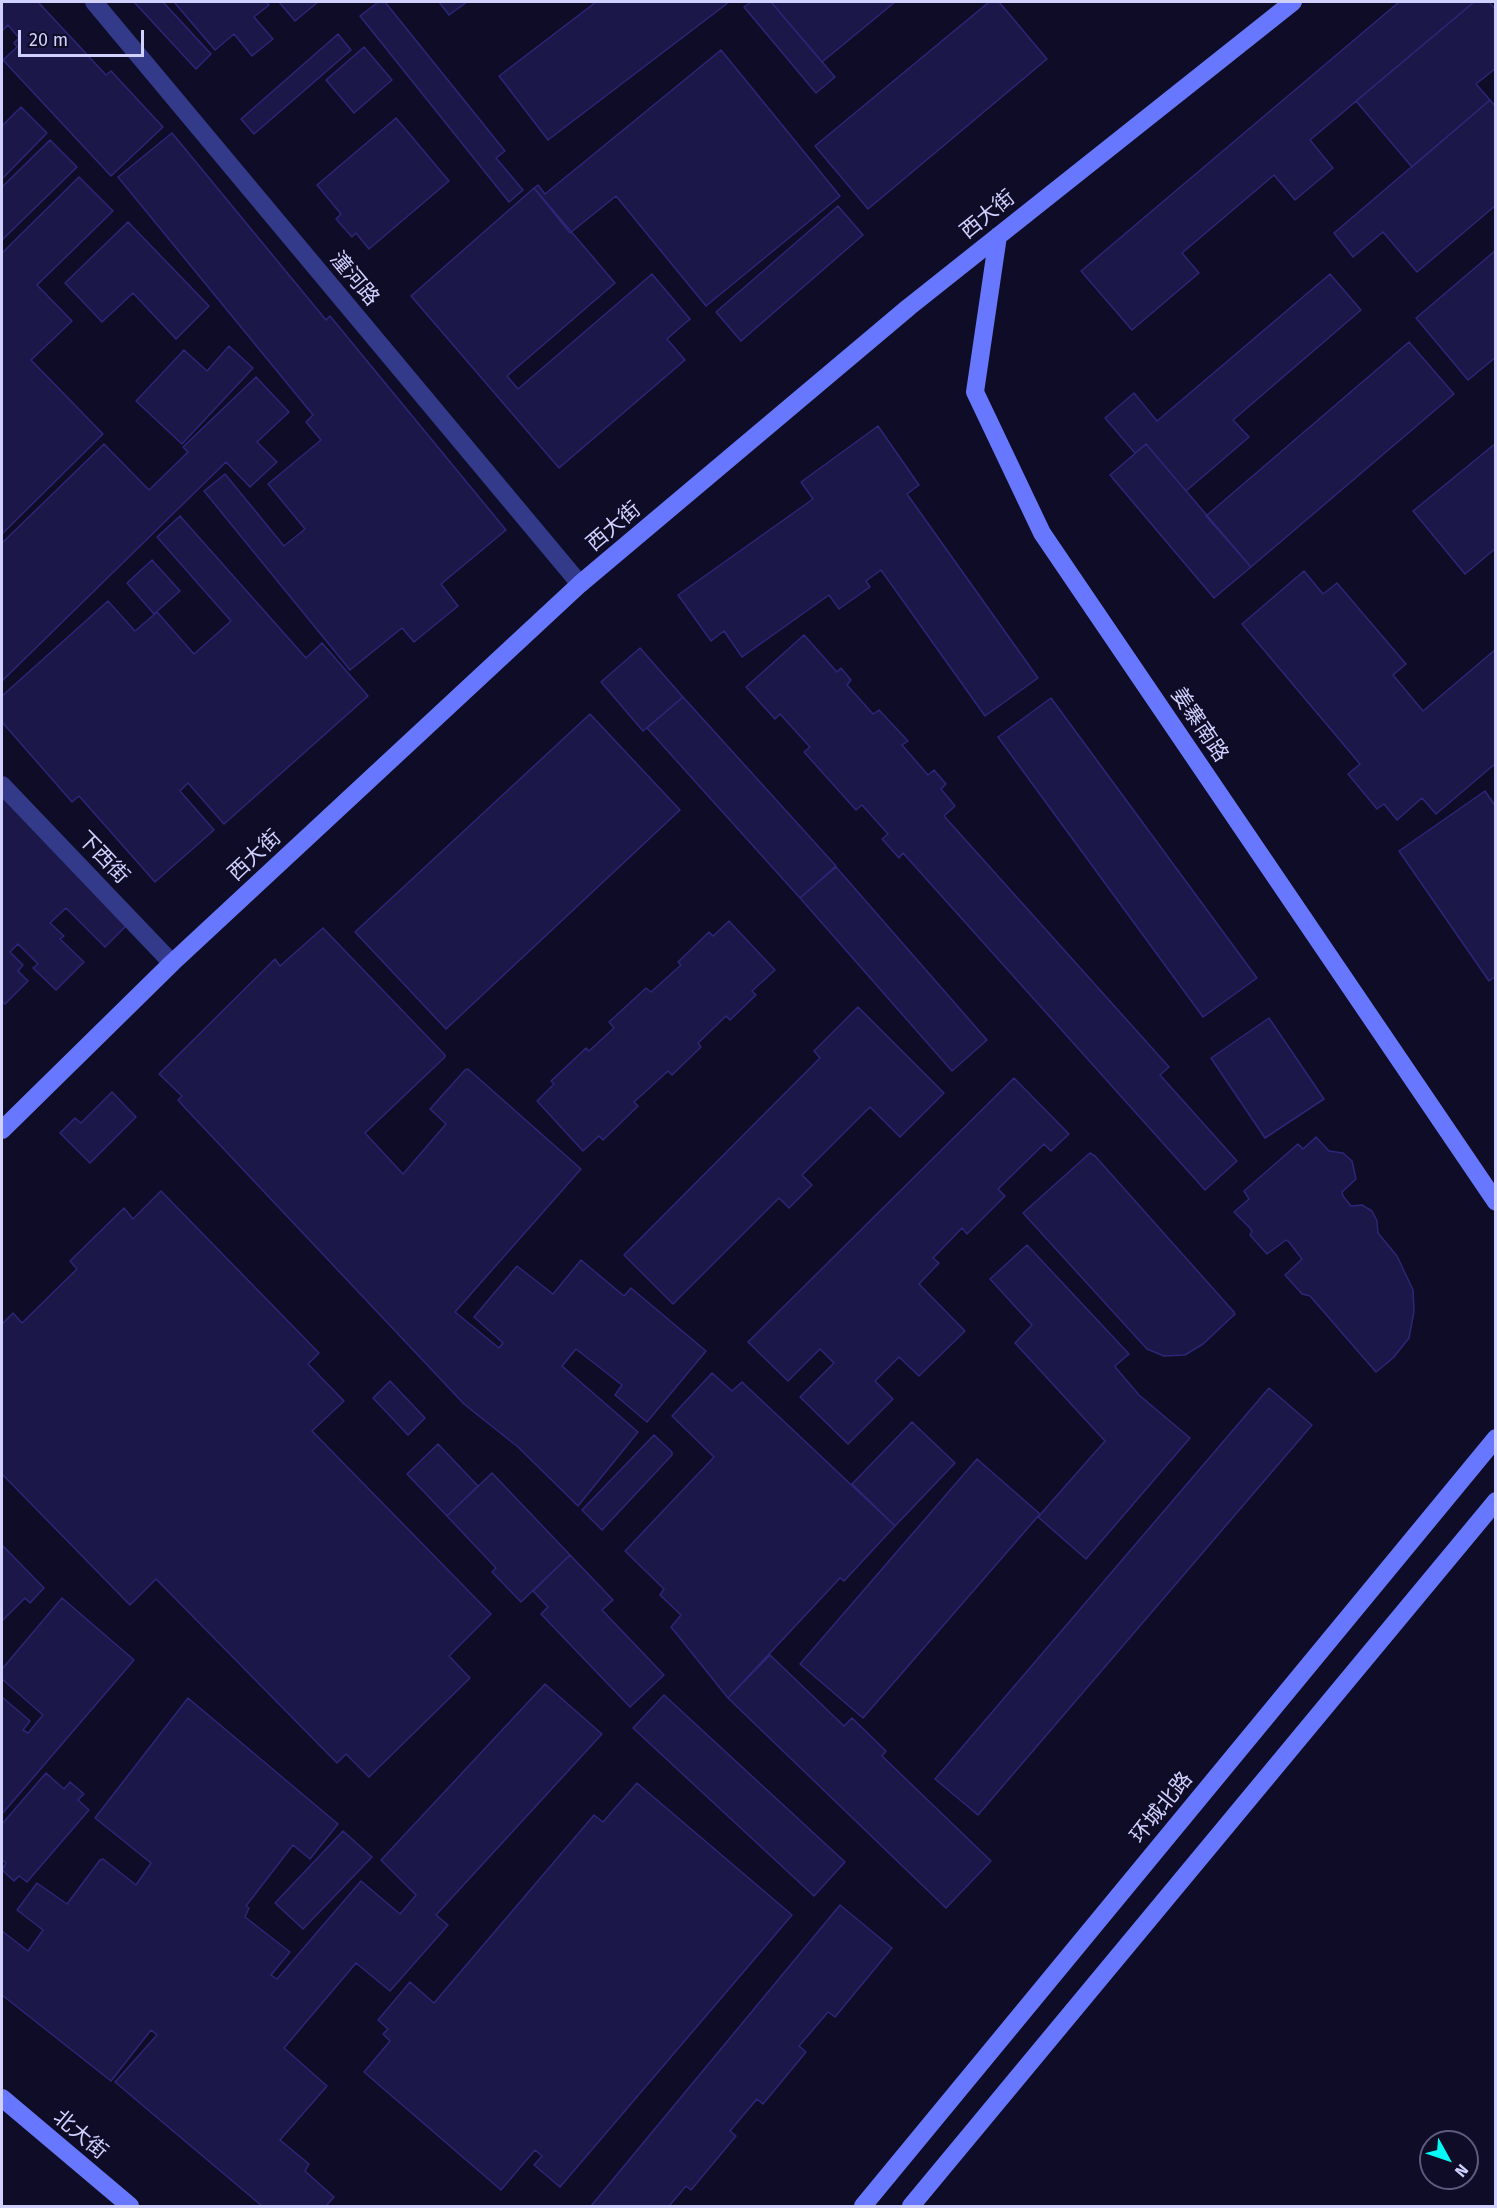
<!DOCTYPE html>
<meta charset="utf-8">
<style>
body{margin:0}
#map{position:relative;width:1497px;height:2208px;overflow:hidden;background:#0e0c26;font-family:"Fira Sans",sans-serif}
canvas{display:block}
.frame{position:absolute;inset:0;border:3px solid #d1d1ff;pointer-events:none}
.north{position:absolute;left:1419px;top:2130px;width:60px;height:60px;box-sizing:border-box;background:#0e0c26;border:2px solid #5c5b7d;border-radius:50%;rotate:130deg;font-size:16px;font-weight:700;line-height:24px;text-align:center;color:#d1d1ff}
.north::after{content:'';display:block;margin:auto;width:21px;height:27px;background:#00fcf6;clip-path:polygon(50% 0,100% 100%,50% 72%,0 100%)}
.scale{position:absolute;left:18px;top:30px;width:126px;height:27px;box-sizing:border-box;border:3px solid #d1d1ff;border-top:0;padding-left:8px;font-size:18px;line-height:21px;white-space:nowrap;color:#d1d1ff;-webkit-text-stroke:4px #0e0c26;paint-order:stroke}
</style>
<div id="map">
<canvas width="1497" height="2208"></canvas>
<div class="frame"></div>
<div class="north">N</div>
<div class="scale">20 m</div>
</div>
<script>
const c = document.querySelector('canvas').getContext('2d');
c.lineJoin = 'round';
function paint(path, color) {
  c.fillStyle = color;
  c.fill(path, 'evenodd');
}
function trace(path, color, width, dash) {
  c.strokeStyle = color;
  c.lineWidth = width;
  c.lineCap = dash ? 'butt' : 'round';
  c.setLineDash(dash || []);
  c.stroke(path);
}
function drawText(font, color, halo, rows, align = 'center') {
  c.font = font + ' "Fira Sans","Noto Sans SC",sans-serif';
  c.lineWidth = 4.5;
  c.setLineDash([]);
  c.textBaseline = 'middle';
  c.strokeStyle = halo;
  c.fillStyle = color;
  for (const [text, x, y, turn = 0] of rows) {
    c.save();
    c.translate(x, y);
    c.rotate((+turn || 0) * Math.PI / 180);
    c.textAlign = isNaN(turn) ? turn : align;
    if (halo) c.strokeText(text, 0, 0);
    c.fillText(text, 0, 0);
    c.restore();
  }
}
const building = new Path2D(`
 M2 2H38L106 75 111 71 163 127 111 176 3 60 17 47 14 43 19 38 8 25 2 31Z
 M134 2H163L211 54 196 69Z
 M174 2H266L269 5 254 17 273 39 252 56 234 34 215 50Z
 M279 2H318L295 21Z
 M378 2H385L505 151 496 158 523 190 509 202 360 16Z
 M439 2H467L449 15Z
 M596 2H729L548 140 499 76Z
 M751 2H771L835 77 816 93 744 7Z
 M771 2H895L822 62Z
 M989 2H999L1047 59 868 209 815 146Z
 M1399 2H1474L1310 140 1333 168 1295 200 1274 175 1182 253 1199 273 1132 330 1081 271Z
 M1474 2H1489L1496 10V68L1476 84 1490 100 1412 167 1356 101Z
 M338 34 351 50 254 134 241 119Z
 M364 47 392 80 354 113 326 80Z
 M721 50 840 196 706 306 616 196 570 233 534 188 538 185 545 194Z
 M1490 100 1496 107V205L1417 272 1383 232 1353 257 1334 233Z
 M21 107 47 133 2 179V126Z
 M396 118 449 181 369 249 356 233 352 237 336 219 341 214 317 185Z
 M172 133 326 320 330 316 506 530 441 584 458 606 414 642 402 628 350 670 204 491 225 474 284 546 305 529 268 484 321 440 306 422 313 415 118 177Z
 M50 140 77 167 2 240V187Z
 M79 177 113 211 37 285 72 321 31 360 103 434 2 534V253Z
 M534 188 615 283 507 376 518 389 652 274 690 319 667 339 685 360 559 468 411 296Z
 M838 206 863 235 741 341 716 312Z
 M128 222 209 306 176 339 133 293 102 322 65 283Z
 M1496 250V357L1468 380 1416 318Z
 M1330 274 1361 310 1233 420 1249 437 1186 491 1146 444 1135 453 1105 418 1134 393 1157 421Z
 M1409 342 1454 394 1251 567 1206 516Z
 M229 346 253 368 182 444 136 401 184 350 207 371Z
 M256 377 289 412 257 442 277 462 250 487 226 462 2 681V543L104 444 149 490 188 452 183 447Z
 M878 426 919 485 907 494 1038 678 985 716 881 570 866 581 870 587 839 609 829 595 742 657 724 631 711 641 678 595 813 499 801 482Z
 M1496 443V548L1465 574 1413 511Z
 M1146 444 1251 567 1214 598 1110 475Z
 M180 516 306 658 322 643 368 696 224 824 188 783 180 791 214 830 155 882 79 796 72 802 2 722V696L108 601 135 631 157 612 194 654 231 621 157 537Z
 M152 560 180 591 154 614 127 583Z
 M1304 571 1323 594 1337 583 1406 664 1393 675 1423 711 1496 649V763L1436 814 1422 798 1397 820 1384 804 1377 809 1348 774 1360 764 1242 624Z
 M804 635 837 672 841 668 851 680 847 685 873 714 879 710 908 741 902 745 928 775 934 770 946 784 941 789 955 806 944 816 1169 1067 1160 1075 1237 1161 1205 1190 903 853 899 858 882 839 888 834 862 805 856 810 804 752 810 747 780 714 775 719 746 687Z
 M640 648 683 697 643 731 601 682Z
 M683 697 836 866 800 898 647 728Z
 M1051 698 1257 978 1203 1017 998 737Z
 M590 714 680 810 446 1029 355 932Z
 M1485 791 1496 807V976L1489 981 1399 851Z
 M2 794 131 921 105 947 66 908 50 923 64 936 60 939 84 962 56 990 33 968 38 964 18 944 10 952 23 965 18 971 28 981 5 1004 2 1001Z
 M836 867 987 1040 952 1071 800 898Z
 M729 921 775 970 752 991 756 995 730 1020 726 1016 698 1043 701 1047 672 1075 668 1071 634 1102 638 1106 603 1140 599 1136 583 1151 537 1101 554 1084 551 1081 586 1048 589 1051 614 1028 609 1022 646 988 651 992 681 965 678 962 709 932 713 936Z
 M323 928 445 1055V1057L365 1133 403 1174 446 1124 430 1109 465 1070 468 1069 581 1169 455 1312 499 1348 503 1343 474 1317 517 1266 553 1294 581 1260 624 1296 631 1288 706 1351 647 1422 615 1395 622 1385 576 1349 562 1366 638 1432 578 1506 518 1447 464 1404 186 1109 178 1100 182 1096 159 1074 275 959 280 966Z
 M858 1007 944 1093 900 1137 870 1107 802 1175 812 1185 789 1208 779 1198 673 1304 624 1255 820 1058 814 1051Z
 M1269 1018 1324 1099 1265 1138 1211 1058Z
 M1014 1078 1069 1134 1051 1151 1044 1144 998 1189 1005 1196 967 1234 962 1228 933 1258 939 1263 919 1284 965 1331 919 1376 899 1357 875 1381 893 1399 848 1444 800 1397 834 1363 820 1349 788 1381 748 1342Z
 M112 1092 136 1117 90 1163 60 1133 75 1118 81 1123Z
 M1316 1137 1329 1151 1343 1153 1352 1161 1356 1179 1342 1192 1343 1196 1351 1206 1362 1205 1372 1211 1377 1221 1378 1233 1397 1256 1413 1290 1414 1311 1409 1338 1393 1358 1376 1372 1310 1296 1302 1294 1285 1275 1302 1259 1289 1242 1286 1240 1267 1254 1250 1235 1252 1231 1249 1227 1234 1212 1249 1199 1244 1191 1298 1144 1303 1149Z
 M1090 1153 1095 1156 1234 1312 1235 1314 1203 1344 1185 1355 1164 1356 1147 1349 1023 1213Z
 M161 1191 319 1353 308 1364 344 1401 312 1431 491 1614 449 1656 470 1678 369 1777 346 1754 337 1763 156 1579 130 1605 2 1474V1324L13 1313 22 1323 77 1269 70 1261 124 1208 133 1219Z
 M1027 1245 1129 1354 1115 1366 1116 1368 1139 1395 1190 1438 1086 1559 1038 1517 1105 1441 1015 1343 1032 1325 990 1279Z
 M712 1373 732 1391 742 1382 895 1526 844 1581 840 1578 728 1698 671 1627 681 1615 660 1595 664 1589 625 1551 714 1457 672 1416Z
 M390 1381 425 1418 408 1435 373 1398Z
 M1269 1388 1312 1425 978 1815 935 1779Z
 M912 1422 955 1463 895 1526 852 1484Z
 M654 1435 672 1452V1455L602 1530 582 1510Z
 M438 1444 478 1486 447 1516 407 1474Z
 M977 1459 1040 1514 863 1718 800 1664Z
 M492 1473 570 1555 521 1602 492 1572 496 1568 447 1516Z
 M2 1545 44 1588 30 1603 25 1598 2 1621Z
 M570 1555 613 1600 602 1610 664 1675 630 1707 541 1614 548 1607 533 1591Z
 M62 1598 134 1660 2 1814V1697L30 1721 23 1730 28 1733 43 1715 2 1679V1669Z
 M770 1655 844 1726 852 1718 886 1751 882 1756 991 1861 946 1908 728 1698Z
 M545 1684 602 1734 436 1915 448 1925 390 1991 356 1963 284 2048 327 2086 280 2140 309 2164 305 2171 334 2197 326 2206H262L115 2082 157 2035 151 2030 111 2081 2 1995V1931L28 1951 43 1930 17 1910 37 1883 67 1904 100 1860 103 1859 136 1885 151 1863 95 1818 188 1698 338 1824 310 1859 293 1845 246 1906 249 1908 245 1917 290 1952 271 1975 277 1979 361 1881 400 1914 416 1895 381 1860Z
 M664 1695 845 1862 814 1896 633 1728Z
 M46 1773 64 1789 70 1782 84 1794 78 1800 89 1810 27 1882 19 1876 14 1881 2 1870 6 1863 2 1860V1824Z
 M637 1783 792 1915 560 2187 534 2165 542 2156 535 2150 501 2190 364 2072 390 2041 383 2034 388 2029 378 2020 410 1982 434 2003 594 1815 603 1822Z
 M343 1831 372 1857 303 1929 275 1903Z
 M840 1905 892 1948 835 2017 828 2012 799 2046 806 2052 763 2104 757 2099 730 2131 736 2136 691 2190 686 2186 669 2206H591Z`);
const street = new Path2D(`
 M94 2 580 584
 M2 785 172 963`);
const secondary = new Path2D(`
 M998 236 975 392 1042 533 1496 1202
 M2 1130 172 963 580 584 909 307 1293 2
 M2 2098 130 2206
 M863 2206 1496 1438
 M911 2206 1496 1501`);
const streetNames = [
 ["西大街",988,215,-39],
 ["潼河路",354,279,50],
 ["西大街",614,527,-40],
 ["姜寨南路",1199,725,56],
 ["西大街",255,856,-43],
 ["下西街",103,858,46],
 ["环城北路",1162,1808,-51],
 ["北大街",80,2135,40]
];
paint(building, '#1b1748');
trace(building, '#2d2677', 1.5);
trace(street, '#333a89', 18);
trace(secondary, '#6877ff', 18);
drawText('21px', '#d1d1ff', '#0e0c26', streetNames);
</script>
